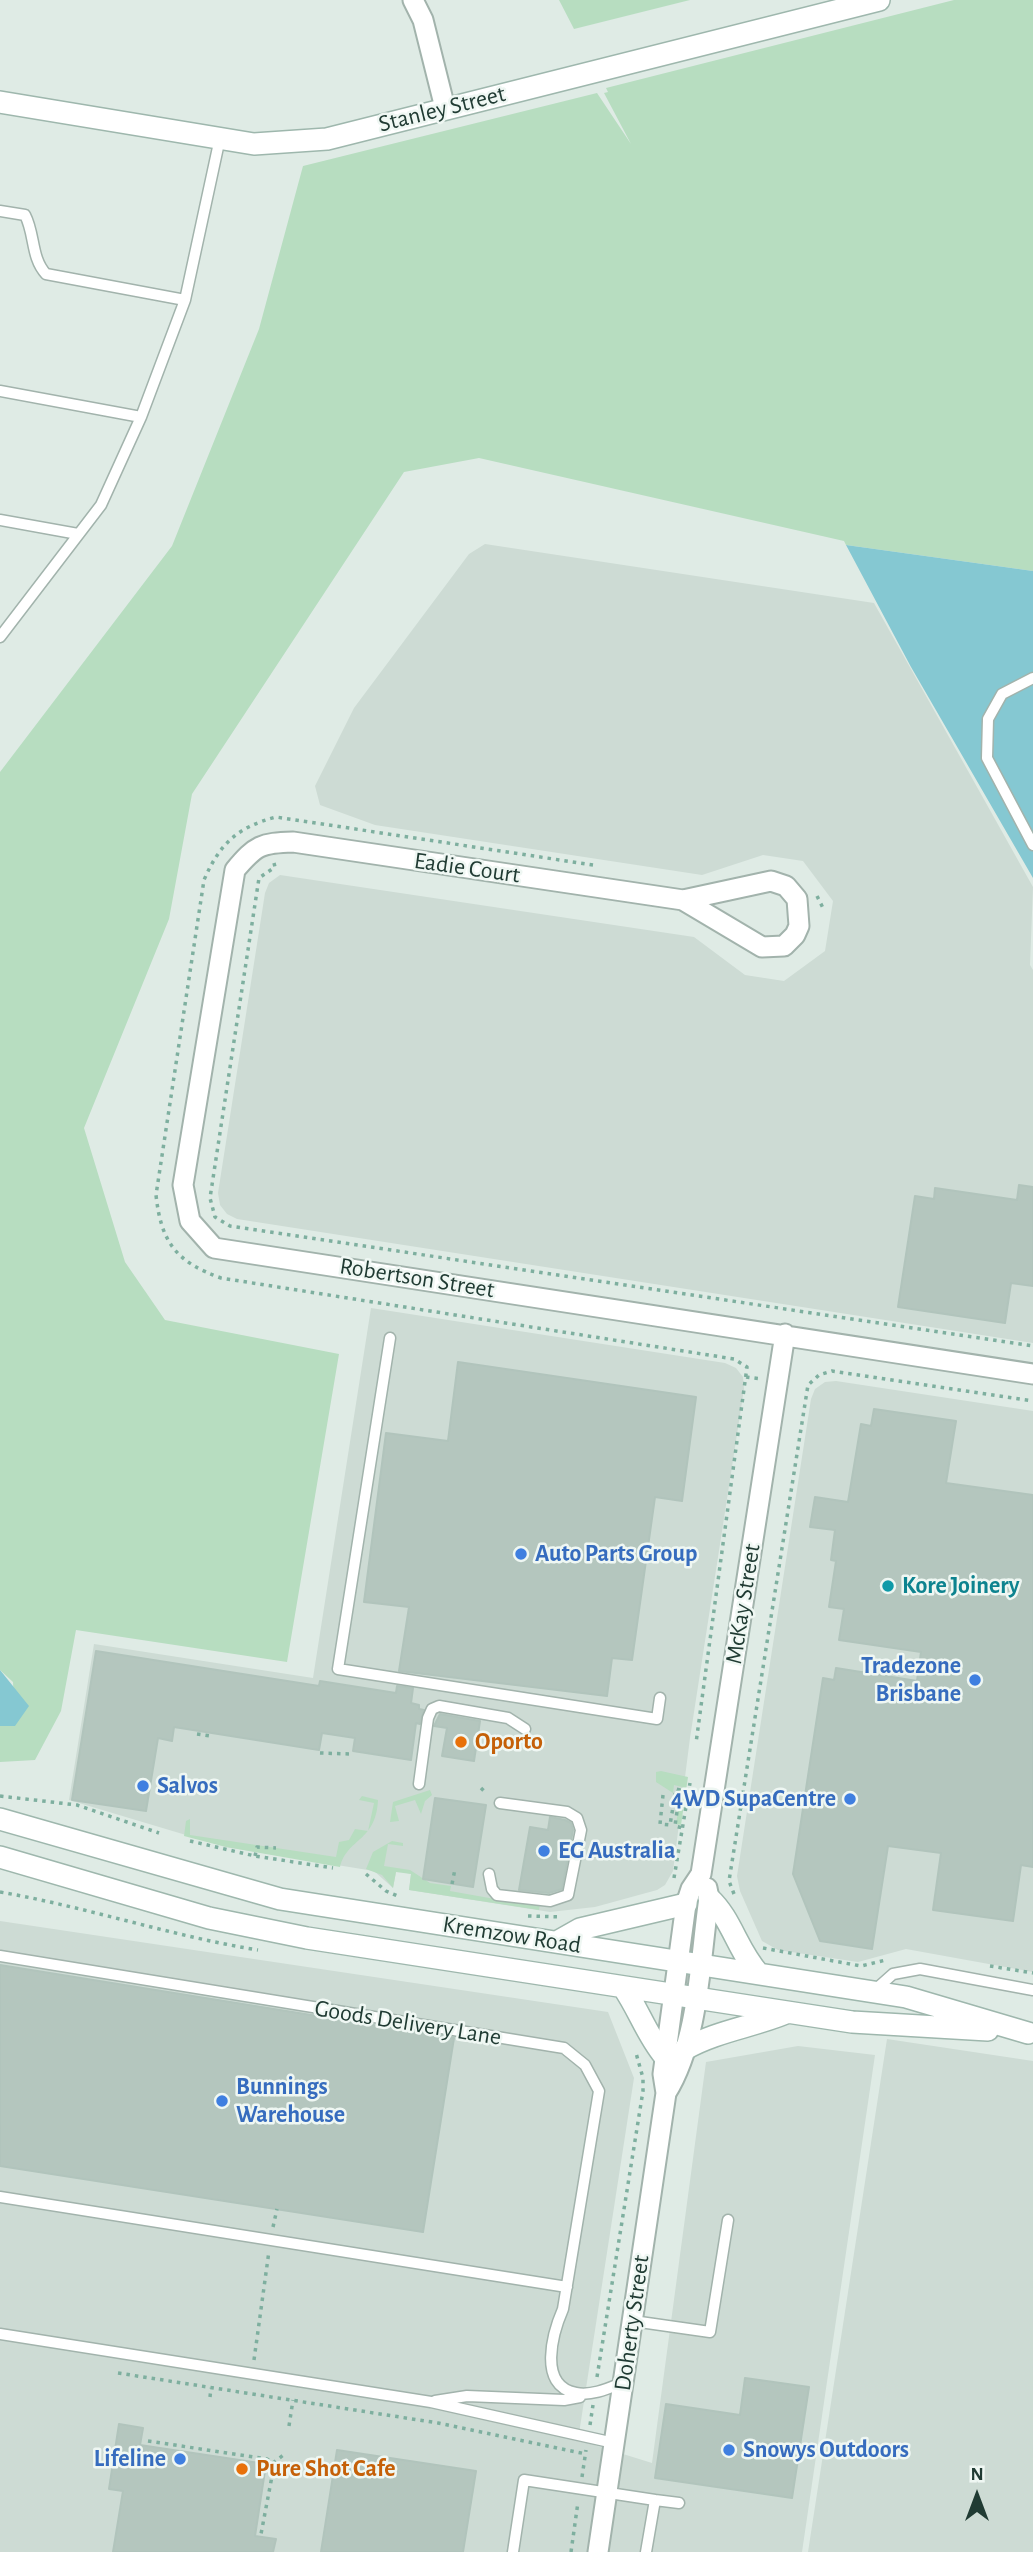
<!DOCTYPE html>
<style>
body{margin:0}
#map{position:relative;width:1033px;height:2552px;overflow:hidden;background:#dfebe5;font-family:"Alegreya Sans",sans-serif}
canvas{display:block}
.north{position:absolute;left:942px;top:2461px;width:70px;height:70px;-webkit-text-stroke:5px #eff7f3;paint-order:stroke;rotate:0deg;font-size:19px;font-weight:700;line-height:28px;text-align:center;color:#203b33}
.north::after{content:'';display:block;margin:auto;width:24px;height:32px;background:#203b33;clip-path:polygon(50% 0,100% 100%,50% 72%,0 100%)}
</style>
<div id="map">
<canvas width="1033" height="2552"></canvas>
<div class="north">N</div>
</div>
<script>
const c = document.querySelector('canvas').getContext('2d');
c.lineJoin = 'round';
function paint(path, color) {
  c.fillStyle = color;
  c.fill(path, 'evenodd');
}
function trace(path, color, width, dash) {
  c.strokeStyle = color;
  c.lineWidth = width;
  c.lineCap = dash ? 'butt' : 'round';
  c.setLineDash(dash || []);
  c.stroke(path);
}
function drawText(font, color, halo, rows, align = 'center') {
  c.font = font + ' "Alegreya Sans",sans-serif';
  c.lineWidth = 5;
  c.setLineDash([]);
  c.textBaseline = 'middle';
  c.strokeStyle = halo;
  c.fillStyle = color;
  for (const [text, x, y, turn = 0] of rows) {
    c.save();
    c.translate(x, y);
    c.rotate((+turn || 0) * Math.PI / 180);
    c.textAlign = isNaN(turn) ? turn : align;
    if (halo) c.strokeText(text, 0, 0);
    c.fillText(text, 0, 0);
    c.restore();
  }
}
const built = new Path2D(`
 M485 544 874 603 1033 887 1030 965 1033 970V1343L237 1219 227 1214 220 1205 218 1193 265 893 269 883 280 875 694 937 745 975 784 981 825 951 833 901 803 861 763 855 702 875 375 825 320 805 315 786 354 708 469 554Z
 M371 1308 725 1363 736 1368 743 1377 744 1389 690 1738 673 1871 665 1885 657 1890 595 1907 550 1912 409 1890 411 1874 399 1871 396 1872 393 1888 374 1871 226 1847 69 1800 94 1644 313 1678Z
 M836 1381 1033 1411V1972L906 1949 858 1962 778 1950 762 1941 740 1891 737 1876 811 1399 815 1389 825 1382Z
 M0 1921 608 2012 634 2078 578 2440 652 2463 706 2062 798 2046 875 2055 802 2552H0Z
 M887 2039 1033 2061V2552H808Z`);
const green = new Path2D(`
 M559 0H690L574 29Z
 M954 0H1033V571L846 545 844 541 479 458 404 472 192 794 169 919 84 1128 125 1262 165 1320 339 1354 287 1662 76 1630 61 1711 35 1760 0 1762V1726H15L13 1682 0 1670V772L172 546 259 329 303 166 597 93 631 144 604 93 608 92 606 88Z
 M661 1771 688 1777 681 1825 676 1824 682 1787 674 1785 673 1793 656 1782V1772Z
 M430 1790 432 1795 425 1801 421 1814 415 1800 395 1806 399 1821 390 1822 393 1802Z
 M362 1796 378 1800C376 1842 347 1838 340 1867L226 1847 184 1836 186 1821 190 1819V1835L336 1857 339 1842 349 1840 355 1829 368 1831 374 1803 359 1800Z
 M392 1841 403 1843V1846L388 1844 384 1866 410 1870 430 1883 451 1886 450 1891 523 1904H540L539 1910 409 1890 411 1874 396 1872 393 1888 382 1875 366 1869 373 1852Z`);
const water = new Path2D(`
 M846 545 1033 571V878L911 667Z
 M0 1670 29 1706 15 1726H0Z`);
const building = new Path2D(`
 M1019 1185 1033 1187V1286L1011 1283 1005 1323 898 1307 915 1196 934 1199 935 1188 1017 1200Z
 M458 1362 696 1397 682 1501 655 1497 632 1660 612 1658 607 1696 399 1671 409 1607 364 1602 386 1433 448 1441Z
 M874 1409 956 1421 946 1483 1033 1495V1867L1021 1865 1013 1921 933 1910 941 1853 888 1846 872 1949 820 1941 793 1874 823 1678 834 1680 836 1668 917 1681 921 1652 839 1640 844 1609 829 1607 836 1561 831 1560 835 1530 810 1527 815 1497 848 1502 861 1424 871 1426Z
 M96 1651 319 1686 320 1681 396 1693 397 1686 413 1688 411 1703 419 1705V1709L424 1710 420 1724 416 1723 411 1760 353 1751 355 1738 322 1733 319 1750 174 1727 172 1741 158 1738 146 1811 72 1800Z
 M440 1714 480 1721 474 1761 442 1756 447 1728 434 1726Z
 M435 1798 486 1805 473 1887 423 1879Z
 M550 1817 565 1820 571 1823 573 1830 562 1889 549 1893 519 1890 530 1827 548 1830Z
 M0 1965 454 2038 423 2232 0 2166Z
 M745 2378 809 2387 792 2498 655 2478 666 2404 740 2415Z
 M119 2424 143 2428 140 2445 266 2464 255 2536 276 2539 273 2552H113L123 2491 109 2489Z
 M337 2450 476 2471 463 2552H321Z`);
const path = new Path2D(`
 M274 863 275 867 259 878 210 1198 215 1217 230 1226 1033 1346
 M593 865 276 817C238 827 220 843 204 880L156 1195C161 1242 176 1262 221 1278L734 1359 747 1367 696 1743
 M817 896 824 910
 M746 1377 762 1379
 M197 1734 211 1736
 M320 1753 351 1754
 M481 1788 486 1793
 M663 1795 660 1824 670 1825 676 1789 680 1790 675 1826 683 1828
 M0 1796 77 1805 159 1833
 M190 1841 255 1856 333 1868
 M255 1856 257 1847 276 1848
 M366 1874 386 1891 400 1897
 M674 1878 690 1783
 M452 1884 455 1869
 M0 1892C87 1907 171 1936 258 1950
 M734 1894 729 1881 808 1385 819 1375 832 1371 1033 1401
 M528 1916 562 1917
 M763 1948 861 1966 886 1960
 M990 1966 1033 1973
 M273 2227 277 2209
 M254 2360 269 2251
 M118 2373 438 2423 586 2454
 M597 2377 643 2091V2078L636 2053
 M210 2397 211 2388
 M590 2425 593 2405
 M289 2426 293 2400
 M148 2441 267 2459 273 2463V2471L261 2534
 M273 2463 286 2453
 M582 2477 586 2450
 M571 2552 578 2502`);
const lane = new Path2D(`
 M0 211 25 215C35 234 31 258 46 274L185 300
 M0 391 141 417
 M0 520 78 534
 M0 637 101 505 141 417 185 300 220 138
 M1033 678 1002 694 988 719 987 758 1033 845
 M390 1338 338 1669 657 1719 660 1698
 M419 1784 428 1718 432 1709 439 1706 508 1718 525 1729
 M489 1874 492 1889 497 1895 550 1901 568 1895 581 1830 577 1818 567 1812 500 1803
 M0 1956 564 2048 585 2065 599 2091 563 2309C553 2332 537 2386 576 2393 593 2396 609 2388 624 2382
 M875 1990 893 1974 920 1969 1033 1990
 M0 2197 567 2287
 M633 2321 710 2332 728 2220
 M0 2334 431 2402 614 2443
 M435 2401 467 2396 564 2400 580 2397
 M655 2500 679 2503
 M513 2552 524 2480 655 2500 646 2552`);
const street = new Path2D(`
 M413 0 423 20 445 108
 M683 900 762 947 784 946 795 935 799 926 797 899 786 886 771 881 683 900 293 842C261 843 256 845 235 870L183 1185 190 1221 214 1248 1033 1374
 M666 2093C699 2041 700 1959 709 1898L707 1888
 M598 2552 666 2093 663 2074 686 1904 691 1889 701 1874 785 1334`);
const secondary = new Path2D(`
 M0 102 254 144 327 139 879 0
 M0 1819 280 1899 906 1997 1028 2033
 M0 1857 209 1918 307 1938 852 2022 988 2030
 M709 1898C732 1919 737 1950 759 1974
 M557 1942 580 1929 686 1904
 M623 1987C639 2010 647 2036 665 2057
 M685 2049C717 2031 752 2027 786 2013`);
const markers = [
 [521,1554,7,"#3f7fe0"],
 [888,1586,7,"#0f9aa8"],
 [975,1680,7,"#3f7fe0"],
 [461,1742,7,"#e8710a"],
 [143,1786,7,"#3f7fe0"],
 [850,1799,7,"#3f7fe0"],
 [544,1851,7,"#3f7fe0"],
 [222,2101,7,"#3f7fe0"],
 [729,2450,7,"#3f7fe0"],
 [180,2459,7,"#3f7fe0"],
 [242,2469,7,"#e8710a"]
];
const streetNames = [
 ["Stanley Street",442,109,-14],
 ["Eadie Court",467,868,8],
 ["Robertson Street",417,1278,9],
 ["McKay Street",743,1604,-81],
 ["Kremzow Road",512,1935,9],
 ["Goods Delivery Lane",408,2023,9],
 ["Doherty Street",632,2323,-82]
];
const shopNames = [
 ["Auto Parts Group",535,1554],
 ["Tradezone",961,1666,"right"],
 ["Brisbane",961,1694,"right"],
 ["Salvos",157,1786],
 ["4WD SupaCentre",836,1799,"right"],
 ["EG Australia",558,1851],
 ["Bunnings",236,2087],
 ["Warehouse",236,2115],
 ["Snowys Outdoors",743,2450],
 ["Lifeline",166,2459,"right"]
];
const cultureNames = [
 ["Kore Joinery",902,1586]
];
const foodNames = [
 ["Oporto",475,1742],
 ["Pure Shot Cafe",256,2469]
];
paint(built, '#cddbd4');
paint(green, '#b7ddc0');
paint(water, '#85c8d2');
paint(building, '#b4c6be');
trace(building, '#b1c4bc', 2);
trace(lane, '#a2b3ac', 13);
trace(street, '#a2b3ac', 23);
trace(secondary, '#9eb7ad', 24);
trace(path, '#7eaf9f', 3.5, [3.5, 5]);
trace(lane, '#fff', 10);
trace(street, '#fff', 19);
trace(secondary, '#fff', 21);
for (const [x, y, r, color] of markers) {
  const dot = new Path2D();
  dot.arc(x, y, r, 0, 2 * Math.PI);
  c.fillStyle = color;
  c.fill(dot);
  trace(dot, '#eff7f3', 2.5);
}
drawText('24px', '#203b33', '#eff7f3', streetNames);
drawText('bold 24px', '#366cbe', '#eff7f3', shopNames, 'left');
drawText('bold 24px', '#0d838f', '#eff7f3', cultureNames, 'left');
drawText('bold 24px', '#c56008', '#eff7f3', foodNames, 'left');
</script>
